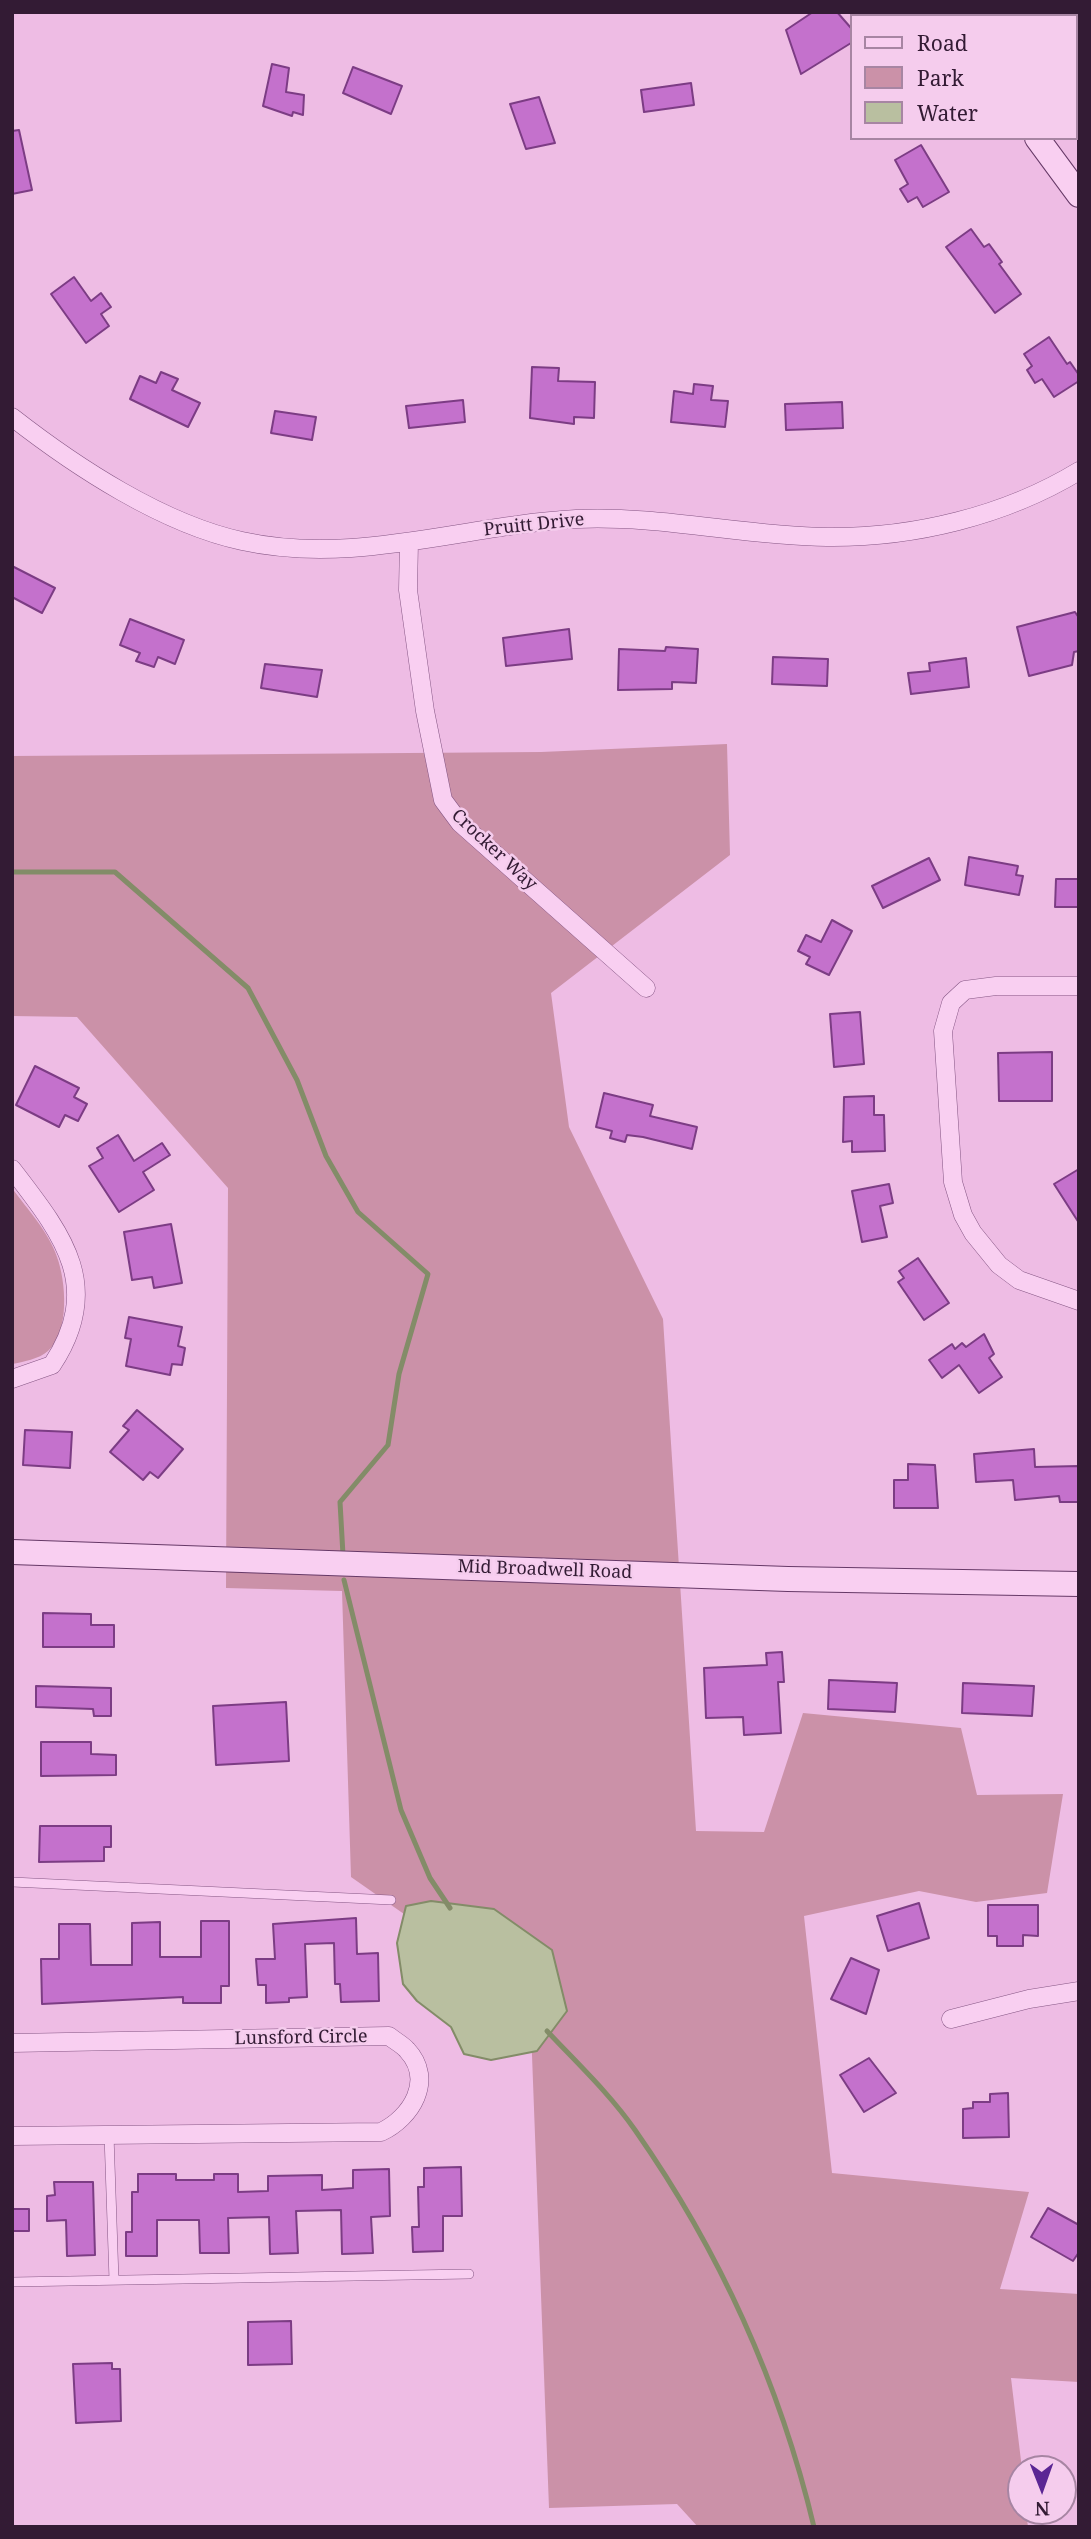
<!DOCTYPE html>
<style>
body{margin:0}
#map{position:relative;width:1091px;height:2539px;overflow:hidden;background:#eebce4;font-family:"Noto Serif",serif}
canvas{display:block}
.frame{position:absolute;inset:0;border:14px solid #331b34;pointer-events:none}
.legend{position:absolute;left:850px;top:14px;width:228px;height:126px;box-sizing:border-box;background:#f5cced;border:2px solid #a785a3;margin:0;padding:9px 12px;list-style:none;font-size:21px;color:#331b34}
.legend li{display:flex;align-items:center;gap:14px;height:35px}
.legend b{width:35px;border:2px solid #a785a3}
.north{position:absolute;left:1007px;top:2455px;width:70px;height:70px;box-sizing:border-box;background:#f5cced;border:2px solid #a785a3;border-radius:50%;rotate:179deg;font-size:19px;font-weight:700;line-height:28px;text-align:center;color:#331b34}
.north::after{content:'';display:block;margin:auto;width:24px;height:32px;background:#5b2694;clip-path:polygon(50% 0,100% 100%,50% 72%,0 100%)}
</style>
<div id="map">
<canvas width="1091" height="2539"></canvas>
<div class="frame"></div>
<ul class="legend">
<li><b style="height:9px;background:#f9cff1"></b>Road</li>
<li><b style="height:19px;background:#cb91a8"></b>Park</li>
<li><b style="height:19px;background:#b9bfa0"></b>Water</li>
</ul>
<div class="north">N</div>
</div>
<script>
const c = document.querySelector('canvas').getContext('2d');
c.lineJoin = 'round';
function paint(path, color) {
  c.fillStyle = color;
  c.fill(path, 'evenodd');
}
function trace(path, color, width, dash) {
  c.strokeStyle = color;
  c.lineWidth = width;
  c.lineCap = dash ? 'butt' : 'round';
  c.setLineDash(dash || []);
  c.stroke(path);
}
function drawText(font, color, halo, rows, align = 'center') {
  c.font = font + ' "Noto Serif",serif';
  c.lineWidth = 5;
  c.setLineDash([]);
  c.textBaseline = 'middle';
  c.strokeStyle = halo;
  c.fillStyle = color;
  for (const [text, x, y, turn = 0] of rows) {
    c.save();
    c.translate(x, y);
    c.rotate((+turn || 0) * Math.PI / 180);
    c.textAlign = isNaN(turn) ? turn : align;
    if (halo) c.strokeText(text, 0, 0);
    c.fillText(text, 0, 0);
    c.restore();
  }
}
const green = new Path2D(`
 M727 744 730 855 551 993 569 1127 663 1319 696 1831 764 1832 803 1713 961 1728 977 1795 1063 1794 1047 1893 976 1902 919 1891 804 1916 832 2173 1029 2192 1000 2289 1079 2294V2382L1011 2378 1022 2469 1021 2511H1026L1028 2527H698L677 2504 549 2508 530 2002 351 1877 342 1591 226 1588 228 1188 77 1017 12 1016V756L541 752Z
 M12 1188C27 1209 49 1232 57 1257 66 1281 70 1332 48 1351 39 1359 23 1362 12 1364Z`);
const water = new Path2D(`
 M431 1901 494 1909 552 1950 567 2011 537 2051 491 2060 464 2054 451 2027 417 2001 403 1984 397 1943 406 1906Z`);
const stream = new Path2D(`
 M12 872H115L248 988 297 1080 326 1156 358 1212 428 1274 399 1374 388 1445 340 1502 343 1555
 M344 1580 401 1810 430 1878 450 1908
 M547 2031C577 2063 610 2094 635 2130 719 2250 780 2385 814 2527`);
const building = new Path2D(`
 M813 12H837L851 28V43L801 74 786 30Z
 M272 64 289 68 286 92 304 95 303 115 293 112 292 116 263 106Z
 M353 67 402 86 391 114 343 93Z
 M691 83 694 105 644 112 641 90Z
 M539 97 555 143 526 149 510 104Z
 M19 130 32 190 12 194V131Z
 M921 145 949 192 923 207 917 197 908 202 900 189 908 184 895 160Z
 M971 229 984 247 989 244 1002 262 999 264 1021 294 995 313 946 247Z
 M74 277 91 301 101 293 111 307 101 314 109 326 86 343 51 294Z
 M1049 337 1067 364 1070 362 1079 375V381L1054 397 1042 379 1035 383 1027 370 1032 366 1024 354Z
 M532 367 559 368 558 381 595 382 594 418 574 417V424L530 418Z
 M161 372 178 379 172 390 200 403 188 427 130 399 140 376 156 383Z
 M694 384 713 386 711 400 728 401 725 427 671 422 674 391 693 394Z
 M463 400 465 422 409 428 406 406Z
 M842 402 843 428 786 430 785 404Z
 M275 411 316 417 312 440 271 433Z
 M12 566 55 588 42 613 12 597Z
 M1075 612 1079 618V651L1074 652 1072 665 1029 676 1017 627Z
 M130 619 184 640 175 664 158 657 154 667 136 661 140 653 120 645Z
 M569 629 572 659 506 666 503 638Z
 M666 647 698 649 696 683 672 682V689L618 690 619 649 665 651Z
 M773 657 828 659 827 686 772 684Z
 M966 658 969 687 911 694 908 673 930 671 929 663Z
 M265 664 322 670 317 697 261 688Z
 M969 857 1018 866 1016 875 1023 876 1019 895 965 885Z
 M929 858 940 880 883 908 872 886Z
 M1056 879H1079V907H1055Z
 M832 920 852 931 829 975 806 964 810 957 798 951 806 935 821 942Z
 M860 1012 864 1064 834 1067 830 1014Z
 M1052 1052V1101H999L998 1053Z
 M35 1066 79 1088 74 1097 87 1104 78 1121 65 1115 59 1127 16 1105Z
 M604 1093 653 1105 650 1116 697 1127 692 1149 643 1137 627 1135 625 1142 610 1138 612 1131 596 1127Z
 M874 1096V1115H884L885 1151 852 1152V1141L843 1142 844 1097Z
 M118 1135 134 1161 162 1143 170 1155 143 1172 154 1190 119 1212 89 1166 103 1158 97 1148Z
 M1079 1169V1223L1054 1184Z
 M889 1184 893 1203 880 1206 887 1237 862 1242 852 1191Z
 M171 1224 182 1283 154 1288 152 1277 132 1280 124 1232Z
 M918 1258 949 1303 924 1320 898 1282 904 1278 899 1271Z
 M129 1317 182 1327 178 1346 185 1348 182 1365 172 1364 170 1375 126 1366 131 1339 125 1338Z
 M984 1334 994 1354 989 1358 1002 1377 979 1393 959 1365 942 1378 929 1360 952 1344 955 1349 962 1343 966 1347Z
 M137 1410 183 1449 158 1478 150 1472 143 1480 110 1452 129 1430 123 1426Z
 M25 1430 72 1432 70 1468 23 1465Z
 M1034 1449 1035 1467 1079 1466V1502H1060L1059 1496 1015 1500 1013 1480 976 1482 974 1454Z
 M908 1464 935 1465 938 1508H894V1480H908Z
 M43 1613 91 1614V1625H114V1647H43Z
 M782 1652 784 1682H778L781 1733 744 1735 743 1717 706 1718 704 1668 767 1665 766 1653Z
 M829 1680 897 1683 895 1712 828 1709Z
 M963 1683 1034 1686 1032 1716 962 1713Z
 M36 1686 111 1688V1716H94L93 1709 36 1707Z
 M286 1702 289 1761 216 1765 213 1706Z
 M41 1742H91V1754L116 1755V1775L41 1776Z
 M40 1826H111V1847H104V1861L39 1862Z
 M919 1903 929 1938 888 1951 877 1916Z
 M988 1905H1038V1936L1023 1935V1946H997V1936H988Z
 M356 1918 357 1954 378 1953 379 2001 341 2002 340 1984H335L334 1943 305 1944 307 1997 289 1998V2002L266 2003V1985H258L256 1959H275L273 1924Z
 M201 1921H229V1986H221V2003H183V1997L42 2004 41 1959H59V1924H90L91 1965H132V1923L160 1922V1957H201Z
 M851 1958 879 1970 866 2014 831 1999Z
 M869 2058 896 2093 864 2112 840 2075Z
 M1008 2093 1009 2137 963 2138V2109L973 2108V2102H990V2094Z
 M461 2167 462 2216H443V2251L413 2252 412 2227H419L418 2187H424V2168Z
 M389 2169 390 2216 371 2217 373 2253 342 2254 341 2210 296 2211 298 2253 270 2254 269 2217 228 2218 229 2253H200L199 2220H157V2256H126V2232H132V2192H138V2174H176V2180H214V2174H238V2192L268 2191V2176L322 2175V2190L353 2188V2170Z
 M54 2182H93L95 2255 67 2256 66 2220 47 2221V2196L55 2195Z
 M1048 2208 1079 2225V2252L1073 2261 1031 2237Z
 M12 2209H29V2231H12Z
 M291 2321 292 2364 248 2365V2322Z
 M112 2363V2369H120L121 2421 76 2423 73 2364Z`);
const lane = new Path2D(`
 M12 1882 391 1900
 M109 2135 114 2280
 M12 2282 469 2274`);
const street = new Path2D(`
 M12 417C76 467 163 524 242 541 355 566 463 525 576 519 660 515 743 536 827 537 913 538 1005 516 1079 471
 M409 543 408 590 425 711 443 800 460 823 646 988
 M1079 986H996L965 990 951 1003 943 1031 953 1182 963 1215 973 1233 999 1265 1019 1280 1079 1301
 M12 1169C61 1233 105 1285 52 1365L12 1379
 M951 2019 1029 1999 1079 1991
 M12 2043 389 2036C395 2041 403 2045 407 2050 435 2080 411 2118 381 2132L12 2136`);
const secondary = new Path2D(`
 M946 12 948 16
 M1037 138 1079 195
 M12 1552 788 1579 1079 1584`);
const streetNames = [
 ["Pruitt Drive",534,525,-6],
 ["Crocker Way",494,850,43],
 ["Mid Broadwell Road",545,1570,2],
 ["Lunsford Circle",301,2038,-1]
];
paint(green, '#cb91a8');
paint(water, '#b9bfa0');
trace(water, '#838c68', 2);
trace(stream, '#838c68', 5);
paint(building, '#c471cc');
trace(building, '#7c3c84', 2);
trace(lane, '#855684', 10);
trace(street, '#855684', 19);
trace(secondary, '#663967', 26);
trace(lane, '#f9cff1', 9);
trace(street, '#f9cff1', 18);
trace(secondary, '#f9cff1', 24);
drawText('18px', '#331b34', '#f5cced', streetNames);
</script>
